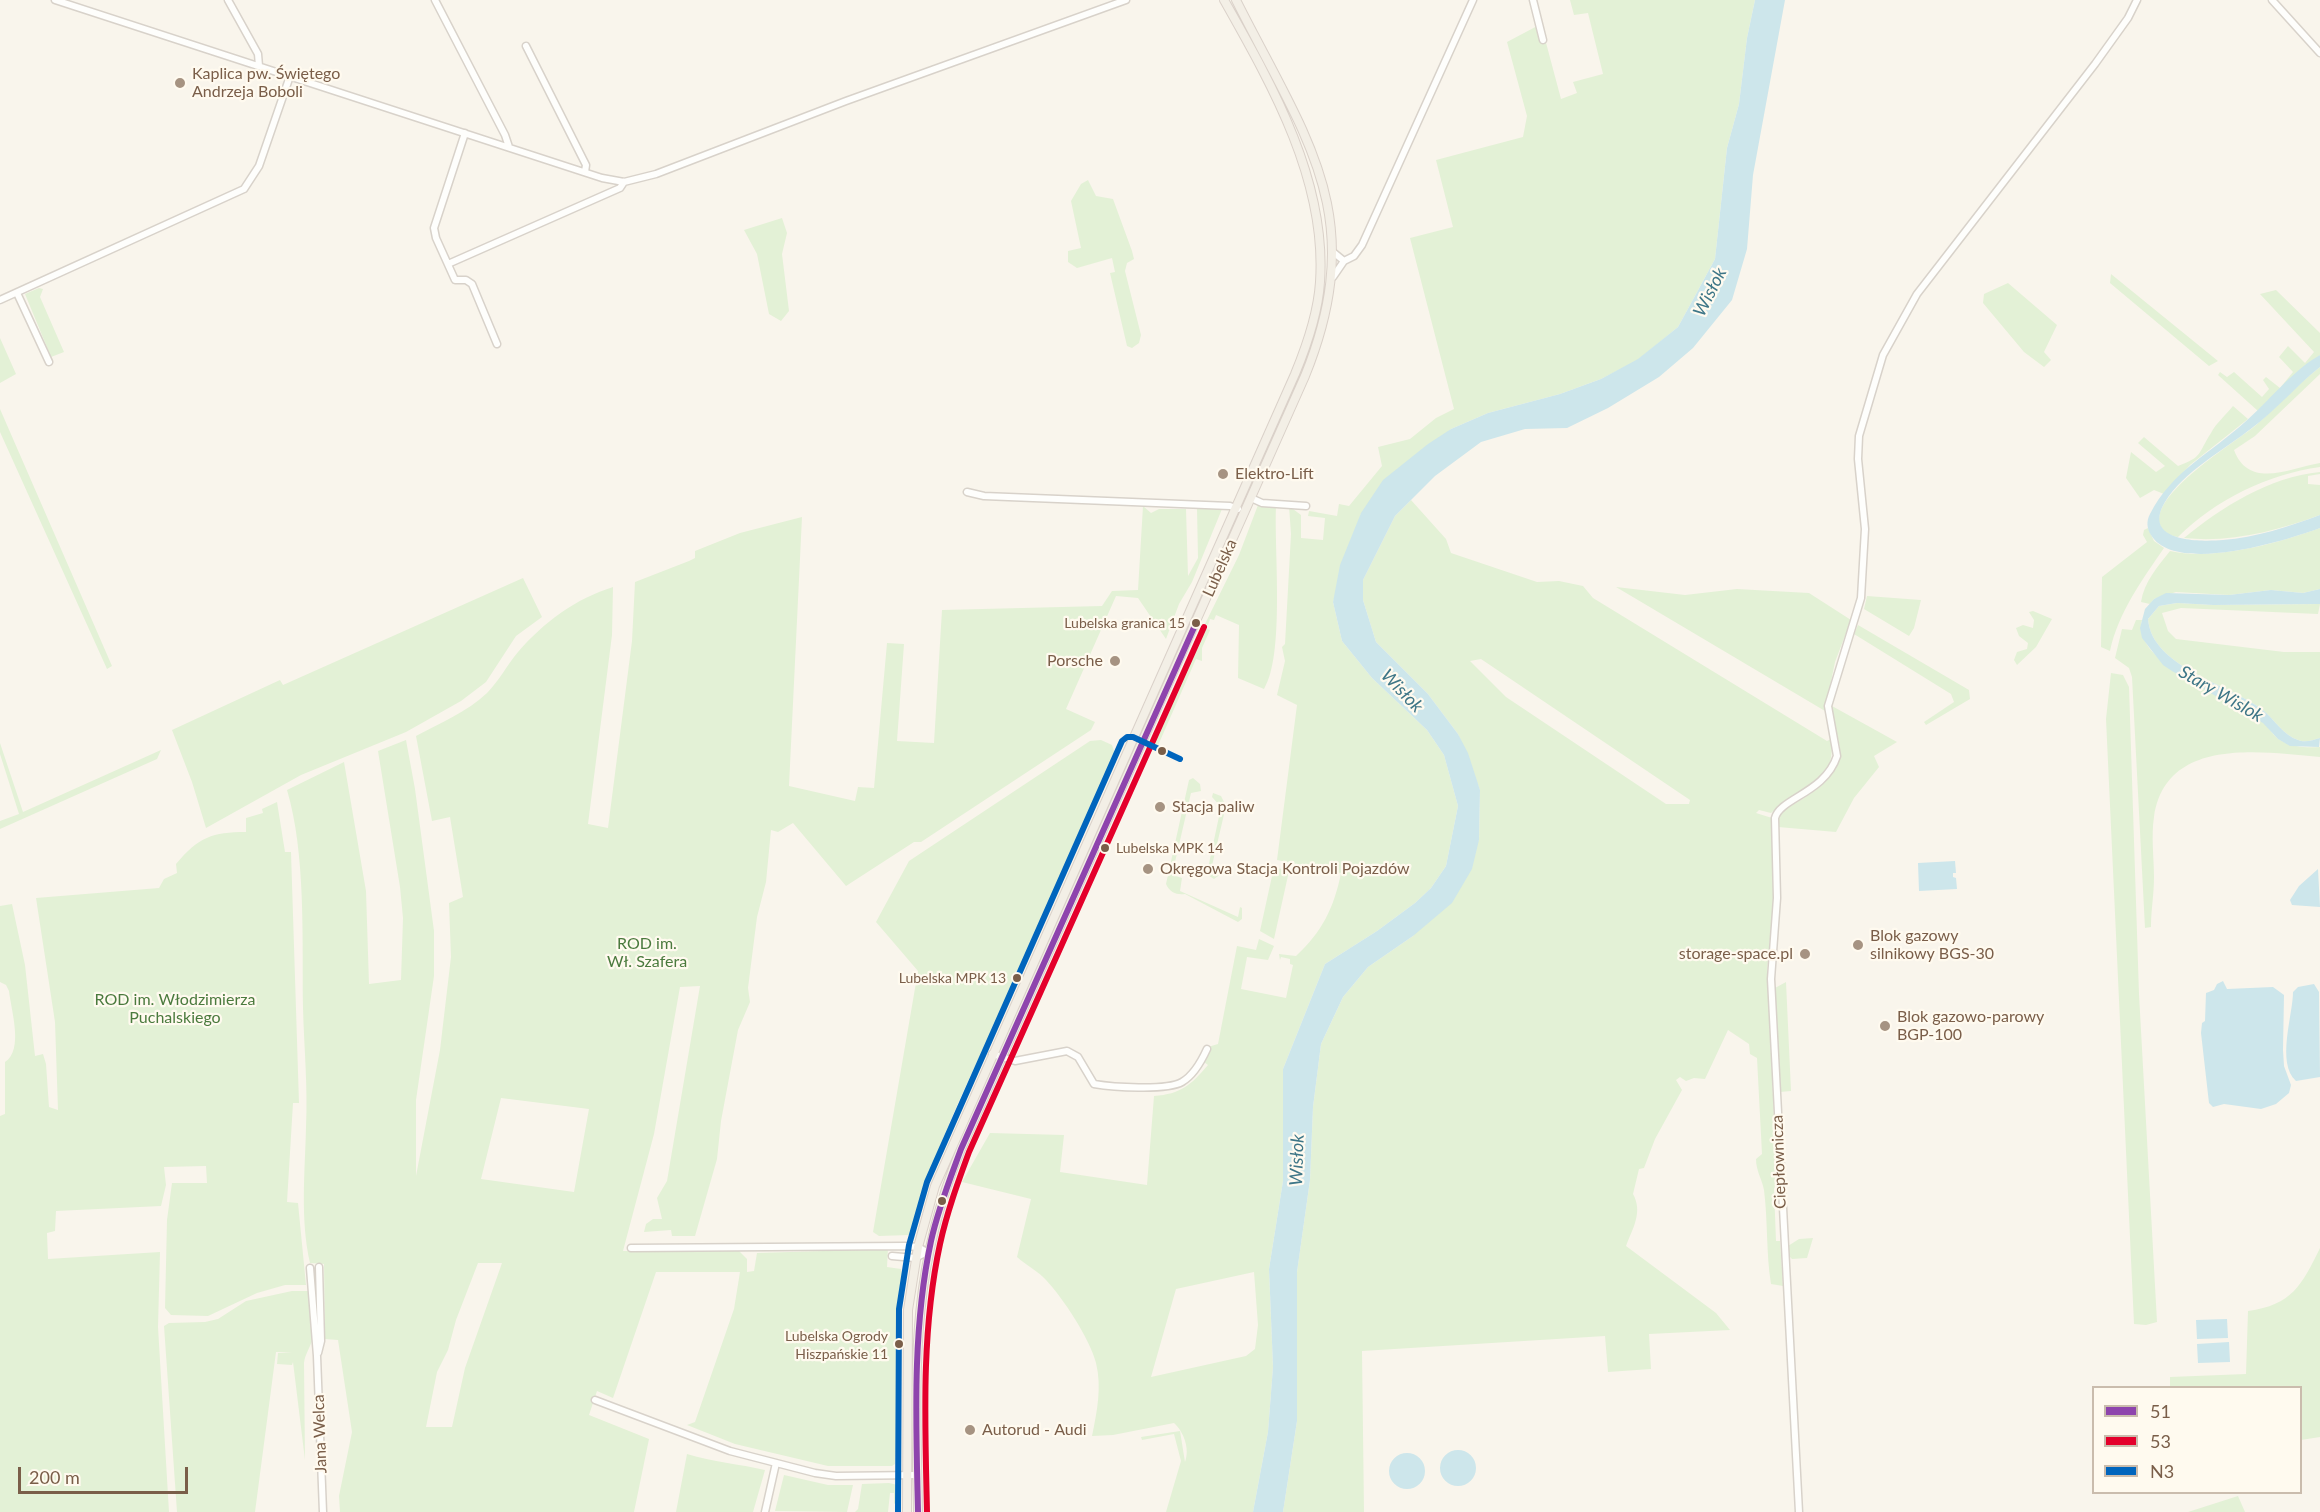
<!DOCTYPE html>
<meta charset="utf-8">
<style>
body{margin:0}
#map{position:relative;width:2320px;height:1512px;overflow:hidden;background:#f9f5ec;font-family:Lato,sans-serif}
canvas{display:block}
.legend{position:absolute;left:2092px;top:1386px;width:210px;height:108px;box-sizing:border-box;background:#fffaef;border:2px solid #cabcad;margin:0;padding:8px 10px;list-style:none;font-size:18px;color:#7a5e49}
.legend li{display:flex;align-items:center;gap:12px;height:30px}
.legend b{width:30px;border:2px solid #cabcad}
.scale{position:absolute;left:18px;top:1467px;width:170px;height:27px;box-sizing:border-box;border:3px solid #7a5e49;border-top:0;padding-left:8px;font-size:18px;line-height:21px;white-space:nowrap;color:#7a5e49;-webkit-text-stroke:4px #fffaef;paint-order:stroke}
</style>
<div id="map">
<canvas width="2320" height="1512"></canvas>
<ul class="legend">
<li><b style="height:8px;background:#8e44ad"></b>51</li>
<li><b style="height:8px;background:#e4002b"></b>53</li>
<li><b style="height:8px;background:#0065bd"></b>N3</li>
</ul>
<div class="scale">200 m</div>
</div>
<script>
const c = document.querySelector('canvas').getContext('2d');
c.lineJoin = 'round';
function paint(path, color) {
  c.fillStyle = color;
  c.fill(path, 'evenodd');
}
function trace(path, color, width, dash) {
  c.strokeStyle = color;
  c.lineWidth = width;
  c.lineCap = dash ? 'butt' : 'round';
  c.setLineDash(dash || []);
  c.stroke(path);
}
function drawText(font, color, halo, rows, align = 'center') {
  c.font = font + ' Lato,sans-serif';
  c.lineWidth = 4.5;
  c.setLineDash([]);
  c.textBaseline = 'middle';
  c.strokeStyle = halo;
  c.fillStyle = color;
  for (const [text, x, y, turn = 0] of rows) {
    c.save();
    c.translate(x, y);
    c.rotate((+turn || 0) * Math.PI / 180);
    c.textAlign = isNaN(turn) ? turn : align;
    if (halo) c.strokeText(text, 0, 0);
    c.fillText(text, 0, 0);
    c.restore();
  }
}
const green = new Path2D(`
 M1570 0H1755L1747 38 1739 104 1727 148 1715 259 1678 327 1638 360 1601 379 1560 394 1488 413 1451 429 1361 514 1333 602 1342 641 1372 678 1427 730 1444 755 1458 806 1446 866 1431 888 1415 903 1377 931 1325 964 1283 1069V1181L1269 1269 1273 1367 1268 1432 1253 1512H1166L1181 1461 1174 1434 1142 1440 1141 1437 1180 1431 1185 1462C1190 1449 1184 1432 1174 1423L1113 1435 1092 1436C1097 1412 1102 1387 1096 1363 1090 1339 1063 1298 1046 1280 1038 1271 1026 1265 1017 1257L1031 1199 962 1182 990 1133 1064 1135 1060 1172 1147 1185 1154 1096C1181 1094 1191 1085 1208 1065L1204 1062 1209 1052 1208 1047 1218 1044 1237 946 1256 950 1259 939 1274 946 1268 960 1247 957 1241 989 1286 998 1293 965 1290 964V959L1281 957 1280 960 1279 954 1296 956C1322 932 1334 908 1341 873L1277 860 1297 705 1277 695 1285 661 1282 647 1285 644 1291 534 1289 506 1301 515V538L1323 540 1325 518 1308 516 1309 511 1337 516 1339 504 1349 506 1382 466 1378 447 1410 439 1436 418 1454 409 1410 238 1453 227 1436 160 1523 137 1527 116 1507 42 1541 24 1561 99 1577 93 1573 82 1603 74 1588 13 1574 15ZM1254 1272 1258 1325 1255 1349 1246 1356 1151 1377 1176 1289Z
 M1088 180 1096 196 1113 199 1132 251 1134 259 1127 263 1125 271 1141 335 1139 343 1132 348 1127 346 1110 273 1115 272 1112 258 1077 268 1068 262V251L1081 248 1071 201 1081 184Z
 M782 218 787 233 782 254 789 311 781 321 769 314 757 254 744 230Z
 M2111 274 2218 361 2209 366 2110 283Z
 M2008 283 2057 325 2044 352 2051 360 2044 367 2024 352 1983 303 1984 294Z
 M39 288 43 289 40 297 64 352 51 357 25 294Z
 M2276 290 2320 333V355L2258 411 2218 375 2220 372 2227 377 2234 372 2262 397 2269 389 2263 380 2266 377 2280 388 2293 372 2279 357 2288 346 2305 363 2314 352 2260 294Z
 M0 338 16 374 0 383Z
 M2320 367V374L2255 436 2234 450C2249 490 2290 468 2320 463V467C2268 474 2215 500 2178 537 2171 536 2163 533 2160 525 2150 494 2234 443 2255 426 2277 406 2297 385 2320 367Z
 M2233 406 2248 419 2190 465 2164 494 2154 490 2140 498 2126 478 2131 452 2156 472 2165 466 2138 443 2144 437 2178 466C2203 457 2198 453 2211 433 2216 423 2226 415 2233 406Z
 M0 409 112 666 107 669 0 432Z
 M2320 472V474L2308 476V484L2320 485V515C2276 531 2231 543 2184 538 2222 507 2269 477 2320 472Z
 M1411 500 1446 539 1451 553 1537 582 1559 581 1583 586 1593 598 1827 741 1831 739C1838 783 1799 790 1771 813L1759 810 1756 813 1772 818 1775 883 1767 971 1777 1179 1774 1189 1776 1241H1780L1783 1286 1771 1284C1766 1253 1768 1222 1764 1190 1762 1179 1756 1171 1756 1159L1762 1154 1757 1058 1750 1054 1749 1044 1728 1030 1705 1079 1694 1078 1686 1081 1680 1077 1676 1080 1682 1090 1655 1139 1644 1168 1639 1169 1633 1194C1643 1212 1633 1228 1626 1246L1716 1313 1730 1330 1649 1334 1651 1369 1608 1372 1605 1336 1362 1351 1364 1512H1283L1297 1421V1272L1310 1180 1313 1107 1321 1044 1343 997 1368 967 1413 936 1479 840 1480 790 1458 734 1428 694 1376 642 1363 600V580L1395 516ZM1481 659 1690 800 1689 804H1666L1506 697 1470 661Z
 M1258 505 1276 506C1274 550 1285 655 1264 689L1238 678 1239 625 1216 615 1214 620 1210 619 1208 625 1205 624 1239 555Z
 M1143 506 1151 513 1159 509H1186L1188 576 1198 558 1197 509H1222L1192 582 1179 604 1166 639 1138 598 1116 596 1066 709 1095 722 1091 730 921 842H914L846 886 793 823 778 832 771 830 766 882 757 917 748 988 750 1002 738 1030 721 1121 717 1159 695 1236H672L671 1230 644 1232 646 1224 653 1219H662L657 1198 667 1181 700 986 680 987 654 1134 623 1251H739L747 1259V1272L754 1271 757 1253 888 1249 887 1267 901 1269 903 1279 896 1346 898 1426 895 1464 892 1466H828L735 1444 687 1425 695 1422 734 1309 740 1272H656L613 1398 597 1391 589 1415 649 1439 634 1512H340L339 1496 352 1432 338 1340 325 1339 324 1264 310 1263C300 1219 305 1172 306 1127 308 1088 304 1047 303 1008 302 940 306 854 287 790L344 762 366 891 369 984 401 980 403 918 400 887 378 751 406 740 415 789 434 931V976L416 1100V1176L440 1050 451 957 449 903 463 897 450 817 432 821 416 736C440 723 467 712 487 693 499 681 507 665 518 652 544 622 575 599 613 587L612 635 588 824 608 828 632 641 635 582 689 561 695 558V551L740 533 802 517 789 786 855 801 858 787 874 788 887 643 904 644 897 741 934 743 942 610 1102 606 1112 591 1138 590ZM501 1098 589 1109 574 1192 481 1179ZM478 1263H502L465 1368 452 1427H426L437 1372 448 1350 456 1320Z
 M2148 528 2154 541 2164 548C2142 580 2118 613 2110 651L2101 647 2102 577 2147 542 2143 535 2144 530Z
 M2320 528V589L2303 593 2271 590 2229 595 2176 592 2154 599 2150 604 2141 602C2144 582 2158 566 2170 551 2214 561 2279 543 2320 528Z
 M523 578 542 617 516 636 486 682 461 701 406 732 301 775 206 828 192 782 172 730 280 680 283 685Z
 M1616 587 1685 595 1737 589 1809 593 1851 620 1835 662 1825 711Z
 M1867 596 1921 600 1914 628 1909 636 1864 609Z
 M2177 603 2213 605 2320 604 2318 614 2181 608 2162 613 2168 631 2176 639 2284 652H2320V738C2313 740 2305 743 2298 740 2283 735 2274 719 2263 710 2230 684 2152 668 2148 619L2159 606Z
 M2033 611 2052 619 2036 647 2017 665 2014 660 2017 652 2027 649 2028 643 2019 636 2016 628 2023 625 2033 628 2034 620 2029 612Z
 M2136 620H2142C2130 664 2237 700 2264 723 2270 728 2273 736 2280 740 2293 747 2305 748 2320 747V757C2261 752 2166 736 2154 817 2151 836 2154 858 2154 877 2154 895 2151 910 2151 927L2145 928 2132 677 2129 668 2115 658 2122 629 2132 630Z
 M1858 625 1969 690 1970 699 1926 725 1924 722 1954 702 1951 694 1854 634Z
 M1203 628 1210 630 1202 648V661L1196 659 1156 750 1154 739Z
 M2111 673 2123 675 2129 687 2139 994 2157 1322 2146 1325 2134 1324 2106 719Z
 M1832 706 1897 742 1874 756 1879 767 1854 798 1836 832 1778 827V814C1802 798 1847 780 1839 743 1837 730 1831 721 1832 706Z
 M1101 740 1112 745 1115 754 1019 969 1015 972 1011 989C975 1068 933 1147 912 1232L909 1235 879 1236 873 1232 918 971 876 922 909 861 1090 741Z
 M0 743 23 812 161 750 157 759 0 829V821L19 814 0 754Z
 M1193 778 1200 784 1201 791 1191 793 1172 875 1182 878 1180 891 1238 917 1240 907 1242 908V919L1238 922 1185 894C1177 895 1170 893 1166 884L1189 780Z
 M1213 793 1221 796 1226 806 1210 874H1221L1214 879 1197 868 1207 873 1221 807 1212 797Z
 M277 802 285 852H291L299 1103H293L287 1202 298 1203 306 1285H285L257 1293 208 1316 171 1315 165 1308 167 1220 172 1183H207L206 1166 164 1167 166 1185 161 1206 56 1211 55 1231 47 1233 48 1259 160 1252 158 1327 169 1512H0V1116L5 1114V1062C24 1050 11 1010 9 991L6 985 0 982V906L12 904 25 965 35 1056 43 1054 46 1064 49 1107 58 1110 55 1022 36 898 159 888 164 879 177 873 176 864C199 837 212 832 246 832V818L263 813 262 809Z
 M1274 867 1289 871 1274 939 1260 931Z
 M1786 982 1791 1091 1780 1092 1775 988Z
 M1813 1238 1807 1258 1792 1259 1788 1255V1246L1799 1239Z
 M2320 1248V1437L2301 1440 2300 1388 2170 1387V1377L2246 1374 2248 1311C2292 1305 2302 1285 2320 1248Z
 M292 1291H308C309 1306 315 1325 312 1340 310 1348 305 1354 304 1363L305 1460 293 1362 292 1365 277 1364 278 1353 292 1352H276L255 1512H177L164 1326 169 1323 205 1322 218 1319 246 1301Z
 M687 1454C713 1462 739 1464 765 1470L753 1512H676Z
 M784 1475 828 1485H853L847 1512 775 1511Z
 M889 1483 898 1485 899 1500 894 1504V1493H890L888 1512H855L858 1509 862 1484Z
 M2238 1496 2245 1512H2188Z`);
const water = new Path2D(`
 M1755 0H1785L1753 175 1747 249 1732 300 1693 348 1659 377 1608 408 1567 428 1525 429 1481 442 1435 476 1395 516 1363 580V600L1376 642 1428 694 1458 734 1468 753 1480 790 1479 840 1472 869 1452 903 1413 936 1368 967 1343 997 1321 1044 1313 1107 1310 1180 1297 1272V1421L1283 1512H1253L1268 1432 1273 1367 1269 1269 1283 1181V1069L1325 964 1377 931 1415 903 1431 888 1446 866 1458 806 1444 755 1427 730 1372 678 1342 641 1333 602 1340 565 1361 513 1383 480 1428 444 1451 429 1488 413 1560 394 1601 379 1638 359 1678 327 1715 259 1727 148 1739 104 1747 38Z
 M2320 355V367C2296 386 2276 410 2252 428 2224 450 2184 471 2165 502 2141 542 2199 542 2223 540 2255 538 2290 526 2320 515V528C2285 541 2175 575 2151 535 2147 529 2146 521 2150 514 2171 472 2212 452 2245 422 2269 401 2292 371 2320 355Z
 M2320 589V604L2213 605 2177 603 2159 606 2148 619C2152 668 2230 684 2263 710 2274 719 2283 735 2298 740 2305 743 2313 740 2320 738L2319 747 2290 746 2278 739 2263 723 2172 671 2163 665 2142 638 2140 628 2145 609 2154 599 2166 593 2229 595 2271 590 2303 593Z
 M1955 861 1956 873H1953V877L1956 878 1957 889 1919 891 1918 863Z
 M2318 869 2320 907 2292 905 2290 900 2299 886Z
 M2223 981 2227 989 2273 987 2284 995 2283 1050 2284 1066 2291 1085 2289 1093 2276 1104 2261 1109 2224 1104 2213 1107 2209 1103 2201 1033 2202 1023 2205 1021 2206 993 2214 990 2217 984Z
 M2314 984 2319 992 2320 1077 2296 1081C2276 1063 2293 1015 2293 992L2298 987Z
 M2227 1319 2228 1338 2197 1339 2196 1320Z
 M2229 1342 2230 1362 2198 1363 2197 1344Z
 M1440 1468a18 18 0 1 1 36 0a18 18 0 1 1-36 0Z
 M1389 1471a18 18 0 1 1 36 0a18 18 0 1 1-36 0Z`);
const minor = new Path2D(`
 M55 0 602 178 624 182 656 174 846 101 1126 0
 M228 0 258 54 259 66
 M435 0 505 135 509 147
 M1533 0 1543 40
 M2272 0 2320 53
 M526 46 586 165 585 172
 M465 133 434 228 436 238 455 280H466L472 284 497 344
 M1333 252 1344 261
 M448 264 620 188 624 182
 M1333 277 1344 261 1354 256 1362 245 1473 0
 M17 293 49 362
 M0 300 244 189 259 166 290 76
 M967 492 984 496 1230 506 1238 509
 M1251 498 1262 503 1306 506
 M992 1054 1015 1061 1067 1051 1078 1057 1094 1084C1112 1087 1166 1091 1182 1082 1194 1075 1202 1060 1207 1049
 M631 1248 905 1246 918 1247 927 1252
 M892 1256 915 1258 927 1252
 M310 1268 317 1356 323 1512
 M318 1353 321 1341 319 1267
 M595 1400 730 1451 815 1473 836 1476 917 1475
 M765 1512 776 1463
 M1799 1512 1771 979 1777 898 1775 818C1780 798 1825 793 1837 756L1828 706 1861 598 1865 529 1858 459 1859 436 1883 355 1917 294 2095 64 2128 18 2137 0`);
const major = new Path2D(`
 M907 1512 908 1310 918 1247 935 1186 1295 374C1307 345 1318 314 1320 282 1327 181 1272 85 1224 0
 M918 1512C916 1379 908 1275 961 1149L1305 376C1370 215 1306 139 1236 0`);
const bus1 = new Path2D(`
 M918 1512C916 1422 912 1330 931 1241 938 1209 950 1179 961 1149L1196 623`);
const bus2 = new Path2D(`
 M927 1512C925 1422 921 1332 940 1244 947 1212 958 1182 969 1152L1204 627`);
const bus3 = new Path2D(`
 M898 1512 899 1309 909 1245 927 1182 1122 741 1127 737H1133L1180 759`);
const markers = [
 [180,83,6,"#a69382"],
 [1223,474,6,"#a69382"],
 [1196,623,5,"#7a5e49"],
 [1115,661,6,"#a69382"],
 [1162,751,5,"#7a5e49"],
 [1160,807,6,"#a69382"],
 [1105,848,5,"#7a5e49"],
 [1148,869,6,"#a69382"],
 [1858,945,6,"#a69382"],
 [1805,954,6,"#a69382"],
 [1017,978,5,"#7a5e49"],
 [1885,1026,6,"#a69382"],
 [942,1201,5,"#7a5e49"],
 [899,1344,5,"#7a5e49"],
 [970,1430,6,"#a69382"]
];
const busNames = [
 ["Lubelska granica 15",1185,623],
 ["Lubelska MPK 14",1116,848,"left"],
 ["Lubelska MPK 13",1006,978],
 ["Lubelska Ogrody",888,1336],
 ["Hiszpańskie 11",888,1354]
];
const poiNames = [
 ["Kaplica pw. Świętego",192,74],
 ["Andrzeja Boboli",192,92],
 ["Elektro-Lift",1235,474],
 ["Porsche",1103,661,"right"],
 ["Stacja paliw",1172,807],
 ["Okręgowa Stacja Kontroli Pojazdów",1160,869],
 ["Blok gazowy",1870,936],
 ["silnikowy BGS-30",1870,954],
 ["storage-space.pl",1793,954,"right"],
 ["Blok gazowo-parowy",1897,1017],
 ["BGP-100",1897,1035],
 ["Autorud - Audi",982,1430]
];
const streetNames = [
 ["Lubelska",1220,568,-66],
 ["Ciepłownicza",1779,1162,-92],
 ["Jana Welca",320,1434,-92]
];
const parkNames = [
 ["ROD im.",647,944],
 ["Wł. Szafera",647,962],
 ["ROD im. Włodzimierza",175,1000],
 ["Puchalskiego",175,1018]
];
const waterNames = [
 ["Wisłok",1710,292,-63],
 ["Wisłok",1402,691,46],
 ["Stary Wislok",2221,694,30],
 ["Wisłok",1297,1160,-88]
];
paint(green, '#e3f1d6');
paint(water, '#cde6eb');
trace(minor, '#d8d2ca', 9);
trace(major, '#dad1c9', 10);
trace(minor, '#fefefc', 6);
trace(major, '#f3efe6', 8);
trace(bus1, '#8e44ad', 6);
trace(bus2, '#e4002b', 6);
trace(bus3, '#0065bd', 6);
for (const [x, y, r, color] of markers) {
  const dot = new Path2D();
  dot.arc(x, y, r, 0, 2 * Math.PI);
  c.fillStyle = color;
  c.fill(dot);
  trace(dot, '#fffaef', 2);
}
drawText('14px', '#7a5e49', '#fffaef', busNames, 'right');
drawText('16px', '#7a5e49', '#fffaef', poiNames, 'left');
drawText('16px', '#7a5e49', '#fffaef', streetNames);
drawText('16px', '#4a7a3d', '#fffaef', parkNames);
drawText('italic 18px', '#3e7687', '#fffaef', waterNames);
</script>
